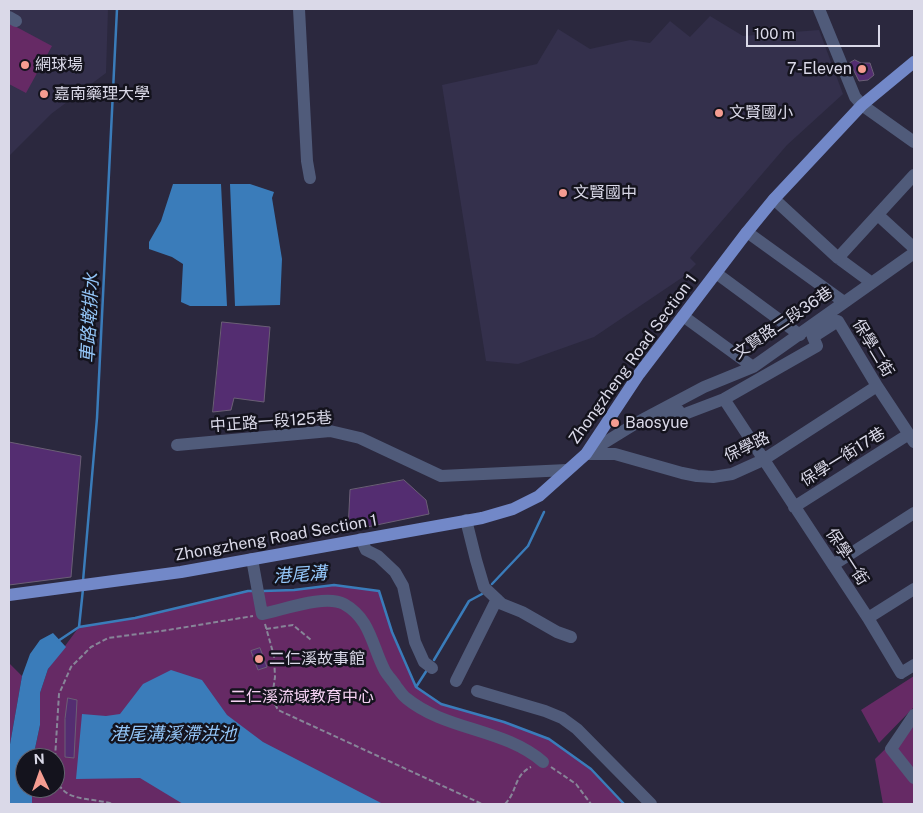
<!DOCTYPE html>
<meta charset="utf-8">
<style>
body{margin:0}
#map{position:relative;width:923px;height:813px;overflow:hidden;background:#2b283e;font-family:"Public Sans",sans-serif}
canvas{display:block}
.frame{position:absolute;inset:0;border:10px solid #dad9e8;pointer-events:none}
.north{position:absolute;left:15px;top:748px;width:50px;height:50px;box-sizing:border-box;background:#14131d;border:1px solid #63626e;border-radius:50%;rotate:357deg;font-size:14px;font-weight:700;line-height:20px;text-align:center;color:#dad9e8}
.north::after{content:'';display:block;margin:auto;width:18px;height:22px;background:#f59c91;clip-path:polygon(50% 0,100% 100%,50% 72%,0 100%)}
.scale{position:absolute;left:746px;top:25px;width:134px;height:22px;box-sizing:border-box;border:2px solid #dad9e8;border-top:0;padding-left:6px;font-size:15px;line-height:18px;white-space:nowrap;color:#dad9e8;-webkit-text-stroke:4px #14131d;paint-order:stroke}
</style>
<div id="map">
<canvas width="923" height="813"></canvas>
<div class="frame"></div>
<div class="north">N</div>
<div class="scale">100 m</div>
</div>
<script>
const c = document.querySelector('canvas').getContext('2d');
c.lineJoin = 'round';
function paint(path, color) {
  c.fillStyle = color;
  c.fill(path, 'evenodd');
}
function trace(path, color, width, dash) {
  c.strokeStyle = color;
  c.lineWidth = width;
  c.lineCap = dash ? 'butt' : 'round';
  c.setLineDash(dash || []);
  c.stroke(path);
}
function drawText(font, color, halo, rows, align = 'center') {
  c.font = font + ' "Public Sans","Noto Sans TC",sans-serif';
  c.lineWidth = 5;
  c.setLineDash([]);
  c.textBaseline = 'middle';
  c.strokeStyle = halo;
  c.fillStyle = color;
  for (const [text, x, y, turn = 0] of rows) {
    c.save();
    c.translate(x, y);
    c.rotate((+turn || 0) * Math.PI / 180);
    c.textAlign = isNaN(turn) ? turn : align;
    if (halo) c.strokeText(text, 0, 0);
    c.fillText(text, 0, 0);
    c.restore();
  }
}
const built = new Path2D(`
 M9 9H108L106 73 51 114 9 156Z
 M710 16 743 36 819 30 843 94 787 145 690 258 696 264 683 277 594 337 518 364 486 361 442 85 537 64 558 29 590 49 630 40 650 43 670 21 690 37Z`);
const green = new Path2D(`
 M9 23 52 46 26 93 9 84Z
 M334 585 379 591 392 632 417 687 441 704 504 722 549 739 591 769 624 804H32V788H55V758H33L40 725V693L48 669 79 627 135 618 248 591 294 590Z
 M9 663 22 676 9 750Z
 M914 676V707L879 743 861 710Z
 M914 721V804H883L875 759Z`);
const water = new Path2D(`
 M173 184H221L227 306H190L181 302 183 264 172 257 149 249V242L161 221Z
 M230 184H250L274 192 272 198 282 259 280 305 235 306Z
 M53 633 66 647 48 669 40 693V725L33 758H25V788H32V804H9V750L22 676 30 654 40 640Z
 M171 670 202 680 227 715 263 742 383 804H183L140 778 76 779 82 714 106 716 120 714 143 684Z`);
const stream = new Path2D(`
 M83 581 97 418 117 9
 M492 584 528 546 544 512
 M263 591 294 590 334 585 379 591 392 632 416 687 441 704 504 722 549 739 591 769 624 804
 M79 627 83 589
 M58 641 79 627 135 618 248 591H255
 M434 660 469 601 482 594
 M416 687 427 670`);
const building = new Path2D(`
 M855 60 861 63H870L874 75 868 80 859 81 850 63Z
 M222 322 270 327 264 402 234 398 231 410 213 412Z
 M9 442 81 456 71 577 9 585Z
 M404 480 426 500 429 514 348 531 350 490Z
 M260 648 267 667 258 670 251 651Z
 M68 698 77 700 74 758 65 757V719Z`);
const path = new Path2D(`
 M265 624 274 656 275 677 272 698 278 710 482 804
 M266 629 293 625 311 640
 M55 758 59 694 71 667 91 647 108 638 168 630 253 616
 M551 767 576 784 591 804
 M55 770C58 804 87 796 113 804
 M505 804C518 791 513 776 531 767`);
const minor = new Path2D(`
 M299 9 307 161 310 178
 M819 9 855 97 862 105 914 142
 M9 17 16 21
 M774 199 838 258 872 283
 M878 215 914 248
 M747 232 844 302
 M838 258 914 175
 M716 273 800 335
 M683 316 753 367
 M724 399 868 618 901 673 914 665
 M664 414 678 410 682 415 724 399 817 346 813 337 838 321 877 386 914 442
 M177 445 330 431 360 438 441 476 567 470
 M586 454 638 422 704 387 753 367 914 253
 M586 454H615L682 473 697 476 713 477 732 474 763 460 877 386
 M794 507 909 434
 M466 520 476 560 484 587 502 604 522 612 557 632 571 637
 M361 539 366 550 378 556 395 572 403 586 415 642 424 662 432 668
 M252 559 262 614C283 610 325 594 344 604 371 619 372 647 385 671 388 676 393 681 396 686 399 690 402 695 406 698 446 731 504 728 543 762
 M833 565 914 513
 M868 618 914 589
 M456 681 497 599
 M477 691 545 711 562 718 577 729 651 804
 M914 715 891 749 914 778`);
const major = new Path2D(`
 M9 595 181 572 482 518 513 509 539 496 586 454 639 374 747 232 774 199 862 105 914 62`);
const markers = [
 [25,65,5,"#f59c91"],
 [862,69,5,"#f59c91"],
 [44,94,5,"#f59c91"],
 [719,113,5,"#f59c91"],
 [563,193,5,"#f59c91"],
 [615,423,5,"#f59c91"],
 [259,659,5,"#f59c91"]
];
const poiNames = [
 ["網球場",35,65],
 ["7-Eleven",852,69,"right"],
 ["嘉南藥理大學",54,94],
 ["文賢國小",729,113],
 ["文賢國中",573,193],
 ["Baosyue",625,423],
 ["二仁溪故事館",269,659]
];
const streetNames = [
 ["文賢路二段36巷",783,323,-34],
 ["保學二街",873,348,59],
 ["Zhongzheng Road Section 1",633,359,-54],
 ["中正路一段125巷",271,422,-4],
 ["保學路",747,447,-26],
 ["保學一街17巷",843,457,-32],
 ["Zhongzheng Road Section 1",276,538,-10],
 ["保學一街",847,557,57]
];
const parkNames = [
 ["二仁溪流域教育中心",302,697]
];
const waterNames = [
 ["車路墘排水",90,318,-87],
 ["港尾溝",300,575,-4],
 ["港尾溝溪滯洪池",173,734]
];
paint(built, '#34304c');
paint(green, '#662a65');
paint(water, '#3a7cba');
trace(stream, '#3a7cba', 2.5);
paint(building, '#542d71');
trace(building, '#6b5f76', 1);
trace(path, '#878598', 2, [5, 2.5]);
trace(minor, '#505b7a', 12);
trace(major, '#7288c8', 12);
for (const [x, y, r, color] of markers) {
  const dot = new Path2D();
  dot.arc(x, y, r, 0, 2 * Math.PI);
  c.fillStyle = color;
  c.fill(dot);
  trace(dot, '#14131d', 2);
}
drawText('16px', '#dad9e8', '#14131d', poiNames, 'left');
drawText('16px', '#dad9e8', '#14131d', streetNames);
drawText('16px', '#f5d2f3', '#14131d', parkNames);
drawText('italic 18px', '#93c5f7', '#14131d', waterNames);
</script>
